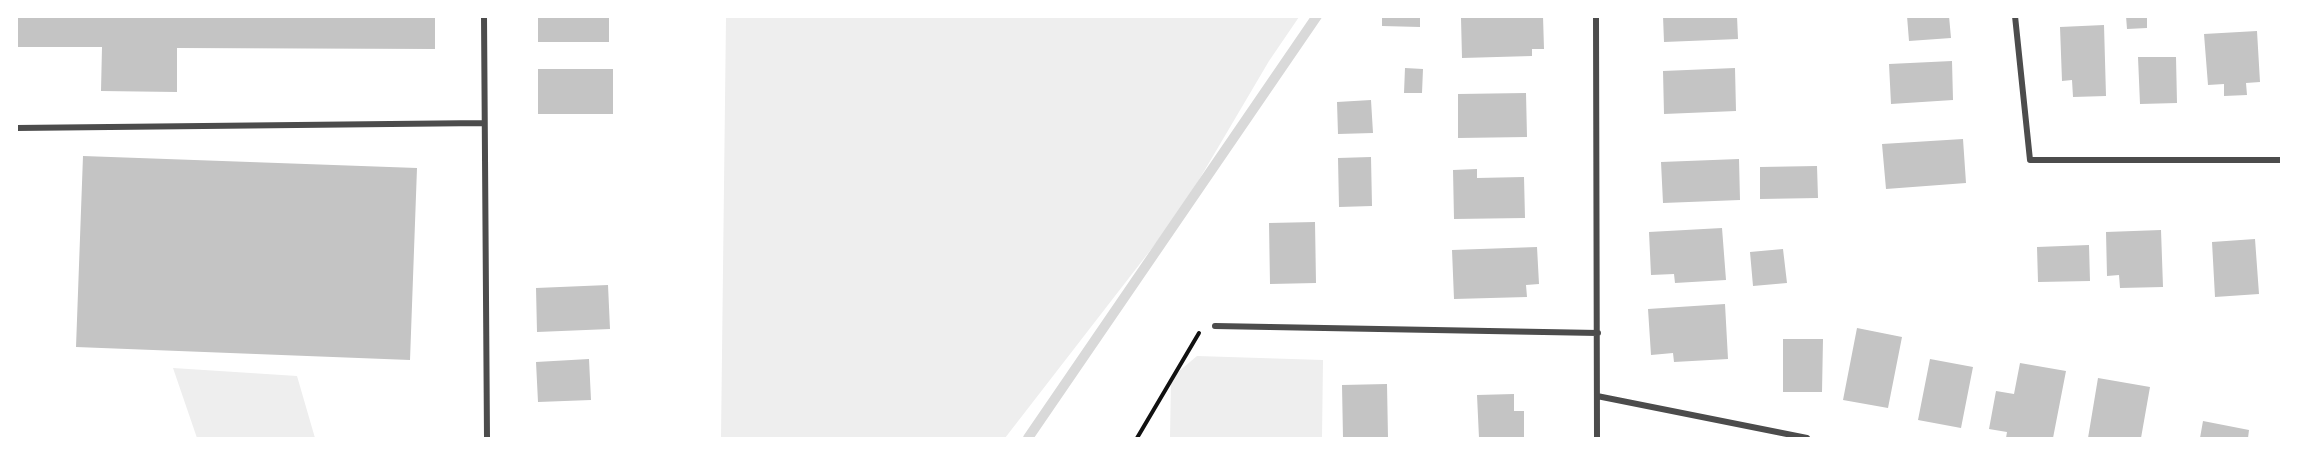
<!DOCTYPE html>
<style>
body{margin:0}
#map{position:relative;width:2298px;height:455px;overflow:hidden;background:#fff;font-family:Rubik,sans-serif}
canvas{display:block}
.frame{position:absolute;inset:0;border:18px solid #fff;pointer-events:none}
</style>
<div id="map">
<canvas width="2298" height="455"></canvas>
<div class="frame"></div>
</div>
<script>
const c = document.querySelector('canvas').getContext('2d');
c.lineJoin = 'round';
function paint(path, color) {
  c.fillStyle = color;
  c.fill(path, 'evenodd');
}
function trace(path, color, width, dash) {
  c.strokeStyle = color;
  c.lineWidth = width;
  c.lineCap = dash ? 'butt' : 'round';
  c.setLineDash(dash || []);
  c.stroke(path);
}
const green = new Path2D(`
 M726 17V16L1299 17 1269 61 1180 212 1005 438H721Z
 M1197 356 1323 360 1322 438H1170L1171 378Z
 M173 368 297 376 315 438H197Z`);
const stream = new Path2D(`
 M1028 438 1317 16`);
const building = new Path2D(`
 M16 16H435V49L177 48V92L101 91 102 47H16Z
 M538 16H609V42H538Z
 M1382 16H1420V27L1382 26Z
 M1543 16 1544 49H1532V56L1462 58 1461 18Z
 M1663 16H1737L1738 39 1664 42Z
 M1907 16H1949L1951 38 1909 41Z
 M2126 16H2147V28L2127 29Z
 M2104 25 2106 96 2073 97 2072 80 2062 81 2060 27Z
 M2257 31 2260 82 2246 83 2247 95 2224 96V84L2208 85 2204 34Z
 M2138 57H2176L2177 103 2140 104Z
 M1952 61 1953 100 1891 104 1889 64Z
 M1405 68 1423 69 1422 93H1404Z
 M1735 68 1736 111 1664 114 1663 71Z
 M538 69H613V114H538Z
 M1526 93 1527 137 1458 138V94Z
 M1371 100 1373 133 1338 134 1337 102Z
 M1963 139 1966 183 1886 189 1882 144Z
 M83 156 417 168 410 360 76 347Z
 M1371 157 1372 206 1339 207 1338 158Z
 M1739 159 1740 200 1663 203 1661 162Z
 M1817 166 1818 198 1760 199V167Z
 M1477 169V178L1524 177 1525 218 1454 219 1453 170Z
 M1315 222 1316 283 1270 284 1269 223Z
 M1722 228 1726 280 1675 283 1674 274 1651 275 1649 232Z
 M2161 230 2163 287 2120 288 2119 275 2107 276 2106 232Z
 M2255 239 2259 294 2215 297 2212 242Z
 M2089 245 2090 281 2038 282 2037 247Z
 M1537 247 1539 284 1526 285 1527 297 1454 299 1452 250Z
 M1783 249 1787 283 1753 286 1750 252Z
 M608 285 610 329 537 332 536 288Z
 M1725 304 1728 359 1674 362 1673 353 1651 355 1648 309Z
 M1857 328 1902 337 1888 408 1843 400Z
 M1783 339H1823L1822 392H1783Z
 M589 359 591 400 538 402 536 362Z
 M1930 359 1973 367 1961 428 1918 420Z
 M2020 363 2066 371 2053 438H2006L2007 432 1989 429 1996 391 2014 394Z
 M2098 378 2150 387 2141 438H2088Z
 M1387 384 1388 438H1343L1342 385Z
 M1514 394V411H1524V438H1479L1477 395Z
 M2203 421 2249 430 2248 438H2200Z`);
const path = new Path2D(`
 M1137 438 1199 333`);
const minor = new Path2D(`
 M484 16 487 438
 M1596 16 1597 438
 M2015 16 2030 160H2282
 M16 128 484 123
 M1215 326 1598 333
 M1597 396 1807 438`);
paint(green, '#eee');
trace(stream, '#d9d9d9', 10);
paint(building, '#c4c4c4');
trace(path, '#111', 4);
trace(minor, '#4c4c4c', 6);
</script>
